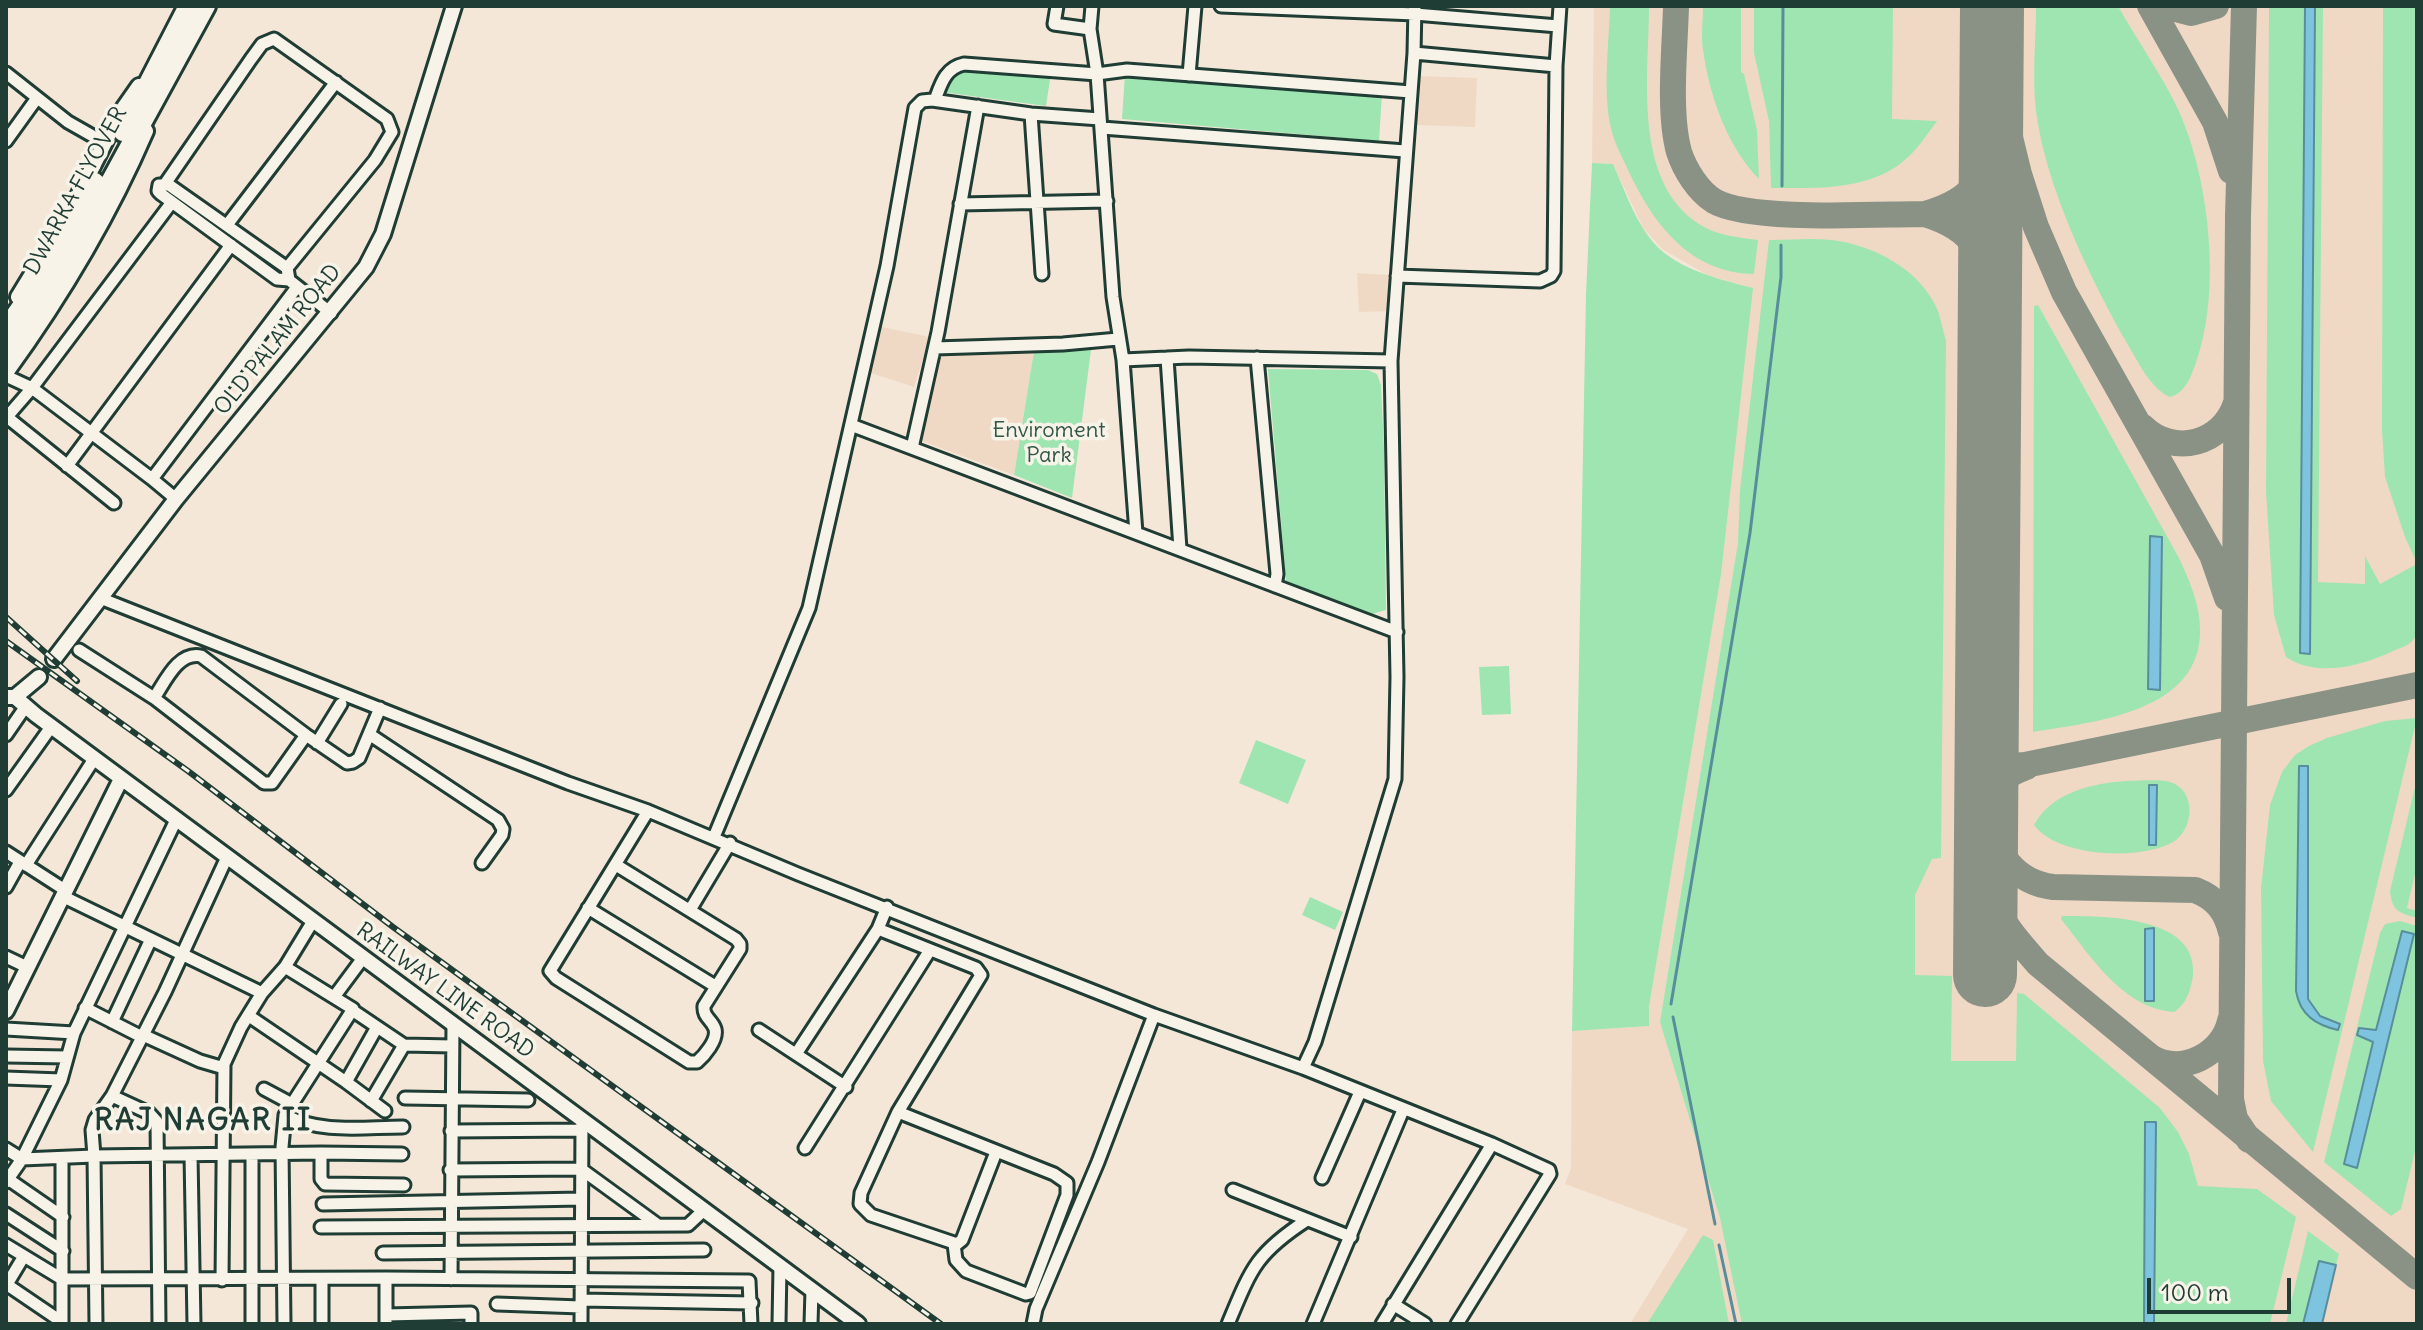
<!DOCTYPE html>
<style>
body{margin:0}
#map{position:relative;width:2423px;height:1330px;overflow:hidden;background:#f4e7d8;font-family:Delius,sans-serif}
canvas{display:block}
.frame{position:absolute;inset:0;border:8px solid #1f3d34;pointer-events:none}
.scale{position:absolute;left:2147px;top:1278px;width:144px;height:36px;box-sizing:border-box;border:4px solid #1f3d34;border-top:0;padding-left:10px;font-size:24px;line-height:28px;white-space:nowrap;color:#1f3d34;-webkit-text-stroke:6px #f7f3e8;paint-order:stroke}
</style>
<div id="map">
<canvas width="2423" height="1330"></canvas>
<div class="frame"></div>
<div class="scale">100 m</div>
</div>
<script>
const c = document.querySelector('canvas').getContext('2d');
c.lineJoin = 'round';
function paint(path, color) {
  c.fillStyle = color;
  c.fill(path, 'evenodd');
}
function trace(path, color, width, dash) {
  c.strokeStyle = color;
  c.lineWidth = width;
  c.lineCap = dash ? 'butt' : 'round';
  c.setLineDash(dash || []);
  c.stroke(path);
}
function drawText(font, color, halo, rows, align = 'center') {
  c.font = font + ' Delius,sans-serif';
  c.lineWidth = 7;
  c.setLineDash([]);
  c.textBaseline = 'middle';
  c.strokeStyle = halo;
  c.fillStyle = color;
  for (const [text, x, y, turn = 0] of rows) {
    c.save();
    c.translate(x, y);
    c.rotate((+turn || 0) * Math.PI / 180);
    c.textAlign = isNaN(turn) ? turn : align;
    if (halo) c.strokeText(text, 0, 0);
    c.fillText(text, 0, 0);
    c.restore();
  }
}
const built = new Path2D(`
 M1594 6H2417V1324H1630L1688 1229 1565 1184 1571 1168 1572 1031 1649 1026V1007L1721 575 1752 288 1707 275 1662 249 1643 228 1613 164 1592 163Z
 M1417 76 1477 78 1475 127 1415 125Z
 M1357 273 1391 275 1389 311 1359 312Z
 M877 326 930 337 914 387 868 372Z
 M1034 351 1014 475 919 440 937 353Z`);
const green = new Path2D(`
 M1610 6H1649C1649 74 1632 181 1699 224 1717 236 1738 237 1758 240L1754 274C1689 273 1653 223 1628 170 1621 155 1613 140 1610 124 1603 89 1609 42 1610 6Z
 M1703 6H1741V72L1744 74 1757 130 1759 179C1727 147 1709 94 1703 50 1701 36 1703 20 1703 6Z
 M1754 6H1893L1892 119 1937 121C1926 136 1915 153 1900 164 1863 191 1814 188 1771 188L1769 121 1754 53Z
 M2036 6H2118C2137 40 2160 72 2177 107 2208 172 2221 283 2199 353 2194 368 2188 393 2170 397 2150 388 2139 363 2128 345 2091 281 2045 185 2036 111 2032 77 2036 40 2036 6Z
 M2269 6H2305L2300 653H2310L2315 6H2323L2318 582 2365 584V556L2380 584 2417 564C2417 580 2421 619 2417 633 2414 644 2403 647 2393 651 2362 666 2317 678 2286 657L2274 615 2266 492Z
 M2383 6H2417V563L2405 537 2385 477 2382 430Z
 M961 66 1051 73 1046 106 942 92 945 84Z
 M1125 73 1382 94 1379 141 1122 119Z
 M1592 163 1613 164C1624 188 1633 216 1649 237 1671 268 1718 279 1753 288L1721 575 1649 1007V1026L1572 1031 1586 294Z
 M1769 240C1790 240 1812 238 1832 240 1874 245 1921 270 1938 311 1941 320 1943 331 1946 341L1941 858 1932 859 1915 895V975L1952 976 1951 1061H2016L2017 993 2024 994 2160 1108 2178 1132 2189 1154 2198 1186 2257 1189 2296 1217 2270 1324H2154L2156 1123 2146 1122 2144 1324H1742L1720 1218 1660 1022 1738 543 1740 490Z
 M2038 305 2179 558C2189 580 2200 604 2200 629 2202 712 2094 722 2033 732L2034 306ZM2150 537H2162L2159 690 2148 689Z
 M1091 350 1072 498 1014 475 1034 351Z
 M1268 369 1368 370 1377 374 1381 385 1384 449 1386 610 1372 614 1286 581Z
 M1509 666 1511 714 1482 715 1479 667Z
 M2417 718 2313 1152 2271 1101 2263 1061 2261 888 2270 805 2282 772 2295 755 2309 746 2327 738 2385 721ZM2307 766 2308 999 2320 1016 2339 1024 2338 1030C2322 1026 2299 1008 2296 991L2299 767Z
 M1256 740 1306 760 1288 804 1239 783Z
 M2417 779V866L2407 908 2417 911V918C2399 913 2392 911 2390 891Z
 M2127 781C2140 781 2158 779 2170 782 2197 790 2194 830 2173 842 2140 861 2057 857 2034 825 2052 792 2093 783 2127 781Z
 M1310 897 1343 912 1335 930 1302 915Z
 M2062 916C2102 916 2198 915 2193 975 2191 989 2187 1004 2174 1012 2123 1009 2089 954 2061 919Z
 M2400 921 2417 926V1143L2401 1209 2391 1216 2324 1162 2380 933 2385 924ZM2402 932 2357 1168 2344 1164 2373 1041 2360 1028 2376 1031Z
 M2308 1231 2339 1254 2336 1265 2319 1261 2303 1324H2286Z
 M1703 1235 1713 1240 1729 1324H1647Z`);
const water = new Path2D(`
 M2305 6H2315L2310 654 2300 653Z
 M2150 536 2162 537 2160 690 2148 689Z
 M2299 766H2308V999L2320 1016 2340 1024 2338 1030C2316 1025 2300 1015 2296 991Z
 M2149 785H2157L2156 845H2149Z
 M2154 928V1001H2145V929Z
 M2402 931 2414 934 2357 1168 2344 1164 2373 1042 2357 1035 2359 1028 2376 1030Z
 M2145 1122H2156L2154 1324H2144Z
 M2319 1261 2336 1265 2322 1324H2303Z`);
const stream = new Path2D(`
 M1782 186 1783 6
 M1671 1004 1750 533 1781 277V245
 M1673 1017 1715 1224
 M1719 1245 1736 1324`);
const taxiway = new Path2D(`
 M1676 6C1675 48 1668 112 1679 152 1685 170 1698 191 1714 201 1750 222 1878 214 1925 214 1979 199 1988 174 1991 121
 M1993 6 2006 121 2019 174 2036 227 2064 292 2212 555 2227 598
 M2150 6 2215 122 2231 171
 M2164 6 2191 13 2216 6
 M2244 6 2238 216 2231 1099 2235 1119 2249 1140
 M1925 214C1977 230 1984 254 1990 305
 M2143 427C2174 457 2223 444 2236 403
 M1986 728C1991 757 1994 768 2025 765L2417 685
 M1986 813C1989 786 2002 776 2026 767
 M1986 818C1997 852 2013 882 2053 887L2195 890C2216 898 2226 911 2231 932
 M1985 854C1989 908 2003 924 2038 964L2417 1277
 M2152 1058C2183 1075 2223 1054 2230 1021`);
const runway = new Path2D(`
 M1985 975 1992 6`);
const minor = new Path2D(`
 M1057 6 1054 24 1090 29
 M1092 6 1090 29 1097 74 1113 297 1123 360 1136 533
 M1221 6 1415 14 1558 26
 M1414 53 1415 6
 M6 73 68 122 105 143
 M1189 75 1195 6
 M935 100C941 84 945 68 964 64L1097 74 1127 70 1411 92
 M1031 114 1042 274
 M1102 128 1405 151
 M6 141 37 98
 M165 184 251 59 262 44 274 39 387 119 392 132 375 160 287 268
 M172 202 32 388 152 479 297 287
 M960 204 1107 201
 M227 225 336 82
 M1397 276 1540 281 1551 276 1554 271 1556 66
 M289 280 287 268 169 185H159L158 191 161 194 277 279 289 280 331 313
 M935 348 1063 344 1118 339
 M1167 358 1180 549
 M1257 358 1277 574 1275 586
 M1123 360 1189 357 1391 361
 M6 376 32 388 6 418
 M7 417 114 503
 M851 425 1397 632
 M912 448 938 332 978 106
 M67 466 231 245
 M152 479 176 499
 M100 598 568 783 648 811 798 874 1154 1015 1303 1068 1492 1144 1549 1170 1550 1174 1457 1324
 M79 650 154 698 264 783H272L306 735
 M154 698C165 682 178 651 201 656L306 735 347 763 353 762 359 758 380 708
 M369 734 498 820 503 829 502 835 482 863
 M6 735 26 706
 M317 743 341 704
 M6 790 51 727
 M714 837 809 608 887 266 915 108 922 101 932 100 1031 114 1100 119
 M6 852 65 890
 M26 865 94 759
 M616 865 736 939 740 944V949L704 1006C703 1018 712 1019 715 1029 718 1040 704 1056 697 1062H689L556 978 550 971 648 811
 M6 887 20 862
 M62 896 262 993
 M588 908 715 986
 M690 910 730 843
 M878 929 976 968 981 975 898 1112 861 1193 860 1204 871 1215 957 1244 962 1240 996 1152
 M6 957 27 967
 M334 997 363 958
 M85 1008 142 1037
 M352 1010 404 1045
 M249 1016 346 1082 385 1111
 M112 1022 151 939
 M6 1029 74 1033
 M759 1030 846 1087
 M143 1035 200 1061 224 1068
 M796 1054 878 929 887 907
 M6 1056 67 1057
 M1303 1068 1315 1042 1395 779 1397 677 1391 361 1414 53 1556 66 1560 6
 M6 1078 61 1080
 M346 1082 377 1027
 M264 1089 292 1104
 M112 1096 149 1113 157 1122 159 1324
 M405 1098 528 1100
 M371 1101 404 1045 452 1046
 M898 1112 1054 1174 1067 1183V1195L1030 1293 1026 1294 966 1271 956 1260 954 1244
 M285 1115C321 1134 363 1127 403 1127
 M451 1131 582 1130
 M805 1148 930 950
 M6 1149 22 1159 94 1156 92 1130 95 1120 112 1096 165 992 227 857
 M321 1153V1179L325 1184 404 1185
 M252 1154V1324
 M191 1155 194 1324
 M450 1170 581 1169 658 1225
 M1322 1178 1360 1092
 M8 1179 63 1217
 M6 1182 22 1159 61 1080 74 1033 176 820
 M1233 1190 1351 1237
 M323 1204 581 1199
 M6 1214 63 1251
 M321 1227 688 1225 704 1210
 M6 1245 62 1279 386 1278V1324
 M383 1253 704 1250
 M386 1278 749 1281 751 1324
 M451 1279 453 1024
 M222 1280 224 1064 241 1027 262 993 285 967
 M322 1280V1324
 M6 1284 62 1322
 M6 1286 24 1256
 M581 1300 752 1303
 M497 1304 581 1307
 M1393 1304 1425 1324
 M386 1315 471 1313V1324
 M62 1324V1158
 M96 1324 94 1156 321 1153 402 1154
 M284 1324 282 1147 285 1115 353 1009 285 967 313 921
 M581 1324 582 1120
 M779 1324 780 1266
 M811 1324 812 1290
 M1033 1324 1036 1309 1098 1162 1154 1015
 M1228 1324C1251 1269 1256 1253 1307 1220
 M1313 1324 1403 1110
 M1382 1324 1492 1144`);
const tertiary = new Path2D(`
 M79 194 118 116 139 86
 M18 297 57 233
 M6 373C61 297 109 217 146 131
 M54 659 176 499 366 267 383 234 454 6
 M6 697H15L36 715 858 1324
 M15 697 39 677
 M6 1011 121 779`);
const primary = new Path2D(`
 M123 132 188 6
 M6 328 44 274 95 182
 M6 351 57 279 206 6`);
const rail = new Path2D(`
 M6 617 77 681
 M6 641 188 771 393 927 941 1324`);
const streetNames = [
 ["DWARKA FLYOVER",76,191,-61],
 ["OLD PALAM ROAD",278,340,-51],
 ["RAILWAY LINE ROAD",445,991,36]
];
const parkNames = [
 ["Enviroment",1049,431],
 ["Park",1049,456]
];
const districtNames = [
 ["RAJ NAGAR II",203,1121]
];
paint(built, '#f0d9c4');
paint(green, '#9fe5b2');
paint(water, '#7ec4df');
trace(water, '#588e9b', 2);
trace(stream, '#588e9b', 3);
trace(taxiway, '#8a9286', 26);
trace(runway, '#8a9286', 64);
trace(minor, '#1f3d34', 17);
trace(tertiary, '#1f3d34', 20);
trace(primary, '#1f3d34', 24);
trace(minor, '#f7f3e8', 11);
trace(tertiary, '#f7f3e8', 14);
trace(primary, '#f7f3e8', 18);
trace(rail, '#1f3d34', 6);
trace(rail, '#f7f3e8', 3, [9]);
drawText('22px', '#1f3d34', '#f7f3e8', streetNames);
drawText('22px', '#325647', '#f7f3e8', parkNames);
c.letterSpacing = '2px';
drawText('bold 30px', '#1f3d34', '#f7f3e8', districtNames);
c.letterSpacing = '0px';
</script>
